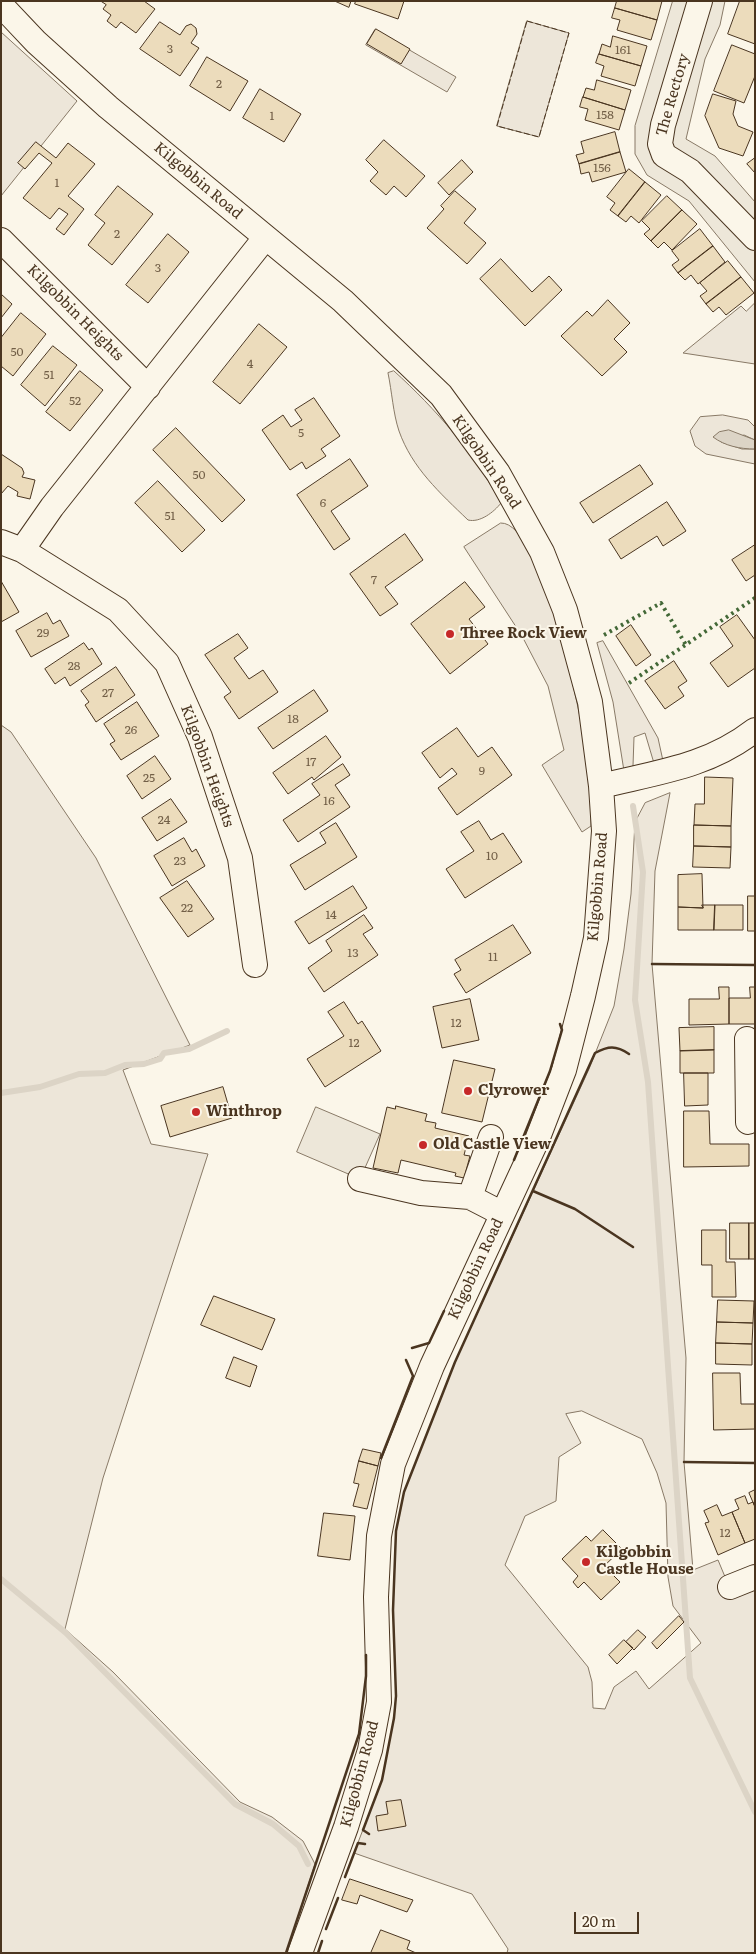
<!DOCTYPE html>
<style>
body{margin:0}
#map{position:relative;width:756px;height:1954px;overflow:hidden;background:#fbf6e9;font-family:Literata,serif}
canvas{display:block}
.frame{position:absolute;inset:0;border:2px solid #4a3520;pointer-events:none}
.scale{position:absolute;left:574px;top:1912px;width:65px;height:22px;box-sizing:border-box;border:2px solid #4a3520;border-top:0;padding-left:6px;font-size:15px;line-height:18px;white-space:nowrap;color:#4a3520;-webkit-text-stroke:4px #fbf6e9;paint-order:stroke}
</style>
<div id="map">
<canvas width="756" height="1954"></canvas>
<div class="frame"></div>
<div class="scale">20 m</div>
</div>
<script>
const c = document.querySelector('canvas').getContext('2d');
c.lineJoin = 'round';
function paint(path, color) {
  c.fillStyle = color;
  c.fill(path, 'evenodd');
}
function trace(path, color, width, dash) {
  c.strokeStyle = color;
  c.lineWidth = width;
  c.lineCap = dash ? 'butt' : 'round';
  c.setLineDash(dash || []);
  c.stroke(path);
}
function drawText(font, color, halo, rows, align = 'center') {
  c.font = font + ' Literata,serif';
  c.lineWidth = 4;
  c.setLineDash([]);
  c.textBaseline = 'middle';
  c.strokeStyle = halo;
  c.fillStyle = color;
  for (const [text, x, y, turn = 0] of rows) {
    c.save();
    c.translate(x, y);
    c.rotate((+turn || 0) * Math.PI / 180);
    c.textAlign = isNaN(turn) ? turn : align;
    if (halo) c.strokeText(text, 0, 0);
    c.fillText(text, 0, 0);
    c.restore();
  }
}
const green = new Path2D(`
 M527 21 569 33 539 137 497 126Z
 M375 30 456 77 447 92 366 45Z
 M1 32 77 101 1 196Z
 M755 303V364L683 353 741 306 746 311Z
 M394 371C436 409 474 453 501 503 494 512 480 523 468 520 440 493 412 468 399 431 393 413 392 392 388 373Z
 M723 415 748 420 755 427V440L744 435 721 442 742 449H755V464L706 454 695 446 690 431 700 417Z
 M501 523C544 521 586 739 591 777 593 793 591 810 591 826L582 832 542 765 564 750 548 686 522 636 464 547Z
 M603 641 658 738 665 770H656L645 733 634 737 633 766 624 771 613 702 597 643Z
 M1 725 11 732 96 858 190 1045 123 1070 151 1144 208 1154 103 1478 65 1629 113 1672 240 1802 272 1817 303 1841 315 1864 286 1953H1Z
 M670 793 655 871 652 964 686 1358 684 1462 693 1570 718 1560 733 1596 755 1589V1953H507L508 1949 472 1894 354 1853 382 1780 394 1718 396 1696 393 1610 396 1531 404 1492 455 1362 589 1069 614 1006 624 949 631 894 635 822 645 803ZM582 1411 642 1439 657 1473 666 1503 668 1577 673 1606 701 1643 649 1689 636 1671 614 1687 605 1709 593 1708 592 1682 588 1667 505 1565 525 1516 556 1501 559 1457 581 1443 566 1414Z`);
const parking = new Path2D(`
 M673 1H725L720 25 705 59 686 139 715 156 755 202V282L689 201 647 175 635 154V126Z
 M316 1107 380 1134 360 1179 297 1152Z`);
const water = new Path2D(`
 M729 430 755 440V449C740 449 725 446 713 437L719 432Z`);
const stream = new Path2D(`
 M633 806 643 872 635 1000 648 1082 690 1678 755 1812
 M1 1093 40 1087 79 1074 105 1073 125 1065 144 1064 160 1059 164 1053 189 1049 227 1031
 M1 1579 66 1633 235 1804 273 1824 299 1846 308 1864`);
const building = new Path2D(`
 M101 1H144L155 9 136 33 121 22 116 28 107 21 111 15 103 9 106 5Z
 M335 1H351L349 7Z
 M356 1H404L398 19 355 4Z
 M617 1H662L657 20 615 8Z
 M740 1H755V44L728 34Z
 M615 8 657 20 651 40 617 30 620 20 612 18Z
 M160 22 180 35 186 26 191 24 196 28 197 34 191 43 199 48 180 76 140 49Z
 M376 29 410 49 401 64 367 44Z
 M613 36 647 46 641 66 599 54 602 44 610 47Z
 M732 45 755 54V76L744 103 714 91Z
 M599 54 641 66 635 86 601 76 604 66 596 63Z
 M207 57 248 81 230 111 190 86Z
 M597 80 631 90 625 110 583 97 586 88 594 90Z
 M260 89 301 114 284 142 243 118Z
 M713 94 736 101 733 114 738 126 753 132 743 156 719 148 705 116Z
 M583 97 625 110 619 130 585 120 588 109 580 107Z
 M615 132 620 152 579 164 576 155 584 153 581 142Z
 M384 140 425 176 406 197 394 186 386 195 370 181 378 172 366 160Z
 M36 142 56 158 68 143 95 164 68 196 84 209 64 235 56 229 68 214 59 208 50 219 23 198 52 163 39 153 25 169 18 163Z
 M620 152 626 172 592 182 589 172 581 174 579 164Z
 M755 158V173L747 164Z
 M462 160 473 172 449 195 438 183Z
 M629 169 645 182 618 216 610 210 615 203 607 197Z
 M645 182 661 195 639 223 631 216 626 222 618 216Z
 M118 186 153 214 112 265 88 245 105 223 95 215Z
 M455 191 476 209 464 223 486 243 467 264 427 228 444 209 441 206Z
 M667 196 682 210 651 241 644 234 650 229 642 221Z
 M682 210 697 224 672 250 664 242 658 248 651 241Z
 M700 229 713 246 678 273 672 265 679 260 672 251Z
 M168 234 189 252 148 303 126 285Z
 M713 246 725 262 698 284 691 275 685 280 678 273Z
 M501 259 532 292 549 276 562 290 525 326 480 279Z
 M728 261 741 277 706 304 700 296 707 291 700 283Z
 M741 277 754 293 726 315 719 307 713 312 706 304Z
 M1 294 12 304 1 318Z
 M608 300 630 323 614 339 627 352 602 376 561 336 587 311 592 316Z
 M21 313 46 334 13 376 1 366V338Z
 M259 324 287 347 240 404 213 382Z
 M53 346 77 365 45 406 21 385Z
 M80 371 103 390 70 431 46 412Z
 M314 398 340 436 321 449 326 456 306 469 302 462 290 470 262 430 283 415 291 427 302 420 295 410Z
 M176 428 245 500 222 522 153 450Z
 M1 454 22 468 24 473 22 477 35 480 30 499 17 496 18 492 8 486 1 494Z
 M350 459 368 486 331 511 350 539 334 550 297 495Z
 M640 465 653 484 593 523 580 503Z
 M158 481 205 530 182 552 135 503Z
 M667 502 686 531 663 546 657 536 621 559 609 540Z
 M405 534 423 560 385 587 398 604 380 616 350 574Z
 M755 545V575L746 581 732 560Z
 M1 581 19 612 1 622Z
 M465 582 485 607 469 619 488 644 450 674 411 624Z
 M47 613 53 624 60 620 69 636 31 657 16 631Z
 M737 615 755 640V668L728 687 710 663 733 646 720 627Z
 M631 625 651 655 636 666 616 636Z
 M238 634 248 648 234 658 249 679 263 670 278 692 239 719 224 697 231 692 205 655Z
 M84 643 89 650 92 648 102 664 70 686 65 677 55 684 45 669Z
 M674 661 687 681 678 687 684 696 665 709 645 681Z
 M116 667 135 695 96 722 85 705 89 702 81 691Z
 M314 690 328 711 273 749 258 728Z
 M137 702 159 736 121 760 110 744 115 741 104 724Z
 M457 728 478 757 492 747 512 775 457 815 438 788 457 774 452 768 440 778 422 753Z
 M326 736 341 757 314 780 312 777 288 794 273 773Z
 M155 756 171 779 142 799 127 776Z
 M343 764 350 775 335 785 350 807 298 842 283 820 320 795 312 784Z
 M705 777 733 778 731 826 694 825 695 804H704Z
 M171 799 187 822 157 841 142 818Z
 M479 821 491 840 503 833 522 862 465 898 446 869 474 851 461 832Z
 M336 823 357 857 305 890 290 865 326 843 320 833Z
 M694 825 731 826V847L694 846Z
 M184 838 192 852 196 849 205 866 172 886 154 856Z
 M694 846 731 847 730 868 693 867Z
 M702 874 703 908 678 907V875Z
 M187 881 214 919 188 937 160 898Z
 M353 886 367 908 309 944 295 922Z
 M748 896H755V931H748Z
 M702 905H715L714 930H678V907L703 908Z
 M715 905H743V930H714Z
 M364 915 373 928 363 934 378 955 324 992 308 968 332 951 326 941Z
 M513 925 531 953 466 993 454 974 461 970 455 960Z
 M719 987H729V1024L689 1025V999H719Z
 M750 987H755V1024H729V998H750Z
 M470 999 479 1040 442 1048 433 1007Z
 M344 1002 358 1024 362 1021 381 1051 325 1087 307 1059 344 1036 328 1012Z
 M714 1027V1050L680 1051 679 1028Z
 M714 1050V1073H680V1051Z
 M454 1060 495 1069 482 1122 442 1113Z
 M684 1073H708V1105L685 1106Z
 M223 1087 232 1118 170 1137 161 1106Z
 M396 1106 427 1114 425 1121 436 1123 435 1128 469 1136 464 1155 470 1156 464 1178 455 1176 456 1173 401 1160 398 1173 373 1168 387 1107 395 1109Z
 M684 1111H709L710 1144H749V1166L684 1167Z
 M730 1223H749V1259H730Z
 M749 1223H755V1259H749Z
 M702 1230H726V1262H735L736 1297H712V1265H702Z
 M214 1296 275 1319 262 1350 201 1325Z
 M718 1300 754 1301 753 1323 717 1322Z
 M717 1322 753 1323 752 1344 716 1343Z
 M716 1343 752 1344V1365L716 1364Z
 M234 1357 257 1366 250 1387 226 1378Z
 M713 1373H740L741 1404H755V1429L714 1430Z
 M363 1449 381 1453 378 1466 359 1461Z
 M359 1461 378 1466 367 1509 353 1506 359 1484 354 1483Z
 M755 1490V1507L749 1493Z
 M745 1496 748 1504 753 1502 755 1507V1539L745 1543 732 1512 739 1509 735 1500Z
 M717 1505 722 1516 732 1512 745 1543 718 1555 705 1523 709 1522 704 1511Z
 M324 1513 355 1516 350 1560 318 1556Z
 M603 1530 622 1549 604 1566 620 1582 601 1600 584 1582 578 1588 573 1582 578 1576 562 1559 586 1536 591 1541Z
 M679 1616 684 1622 657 1649 652 1643Z
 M638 1630 646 1637 634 1650 626 1642Z
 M624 1640 633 1648 617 1664 609 1655Z
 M401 1800 406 1826 378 1831 376 1816 388 1814 386 1802Z
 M350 1879 413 1900 407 1912 360 1895 357 1904 342 1900Z
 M381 1930 410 1941 407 1949 416 1953H371Z`);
const minor = new Path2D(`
 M700 1 663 125 660 144 664 155 690 171 755 238
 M1 5 36 42 108 107 343 301 441 395 498 473 542 552 565 610 590 702 601 786 604 831 596 938 583 996 564 1070 537 1140 432 1366 393 1464 379 1536 376 1597 379 1702 370 1750 346 1827 300 1953
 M1 240 148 387
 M1 542 22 550 118 610 167 663 200 737 240 858 255 965
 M22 550 52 507 265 238
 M601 786C658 772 707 767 755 730
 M747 1039 748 1122
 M360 1179 421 1193 470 1197 501 1213
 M470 1197 491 1137
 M730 1587 755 1577`);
const hedge = new Path2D(`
 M604 635 661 603 686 645
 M629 683 755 598`);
const fence = new Path2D(`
 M527 21 569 33 539 137 497 126Z`);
const wall = new Path2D(`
 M652 964 755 965
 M514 1160 550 1071 562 1030 560 1024
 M533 1191 575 1209 633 1247
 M412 1348 429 1343 444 1311
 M381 1458 413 1376 406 1360
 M684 1462 755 1463
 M369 1834 363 1830 382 1780 394 1718 396 1696 393 1610 396 1531 404 1492 455 1362 595 1053C608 1046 616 1045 629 1054
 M345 1877 358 1843 365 1844
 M326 1929 338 1898
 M286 1953 359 1734 366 1676V1655
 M318 1953 322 1941`);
const markers = [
 [450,634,5,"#c62828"],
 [468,1091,5,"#c62828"],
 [196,1112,5,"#c62828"],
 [423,1145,5,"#c62828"],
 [586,1562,5,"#c62828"]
];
const numberNames = [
 ["3",170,49],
 ["161",623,50],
 ["2",219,84],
 ["158",605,115],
 ["1",272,116],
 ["156",602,168],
 ["1",57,183],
 ["2",117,234],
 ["3",158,268],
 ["50",17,352],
 ["4",250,364],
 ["51",49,375],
 ["52",75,401],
 ["5",301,433],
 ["50",199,475],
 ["6",323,503],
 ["51",170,516],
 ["7",374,580],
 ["29",43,633],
 ["28",74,666],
 ["27",108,693],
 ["18",293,719],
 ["26",131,730],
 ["17",311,762],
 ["9",482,771],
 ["25",149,778],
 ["16",329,801],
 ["24",164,820],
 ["10",492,856],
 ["23",180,861],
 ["22",187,908],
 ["14",331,915],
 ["13",353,953],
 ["11",493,957],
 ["12",456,1023],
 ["12",354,1043],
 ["12",725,1533]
];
const streetNames = [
 ["The Rectory",673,95,-74],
 ["Kilgobbin Road",198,181,40],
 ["Kilgobbin Heights",75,313,45],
 ["Kilgobbin Road",486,462,56],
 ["Kilgobbin Heights",207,766,70],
 ["Kilgobbin Road",598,887,-85],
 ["Kilgobbin Road",476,1269,-65],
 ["Kilgobbin Road",360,1774,-75]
];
const poiNames = [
 ["Three Rock View",460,634],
 ["Clyrower",478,1091],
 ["Winthrop",206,1112],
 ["Old Castle View",433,1145],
 ["Kilgobbin",596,1553],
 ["Castle House",596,1570]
];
paint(green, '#ede6d9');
trace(green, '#887966', 1);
paint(parking, '#ede7d9');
trace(parking, '#887966', 1);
paint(water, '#dcd4c6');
trace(water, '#887966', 1);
trace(stream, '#dcd4c6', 6);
paint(building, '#ecdcbc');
trace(building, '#4a3520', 1);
trace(minor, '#4a3520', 26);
trace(minor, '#fbf6e9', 24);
trace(hedge, '#436837', 4, [2.5, 4]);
trace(fence, '#4a3520', 1, [6, 2.5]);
trace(wall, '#4a3520', 2.5);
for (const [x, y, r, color] of markers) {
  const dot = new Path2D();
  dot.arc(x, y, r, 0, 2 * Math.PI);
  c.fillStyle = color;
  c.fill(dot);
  trace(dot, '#fbf6e9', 2);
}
drawText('12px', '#725f47', null, numberNames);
drawText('15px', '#4a3520', '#fbf6e9', streetNames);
drawText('bold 15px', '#4a3520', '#fbf6e9', poiNames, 'left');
</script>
